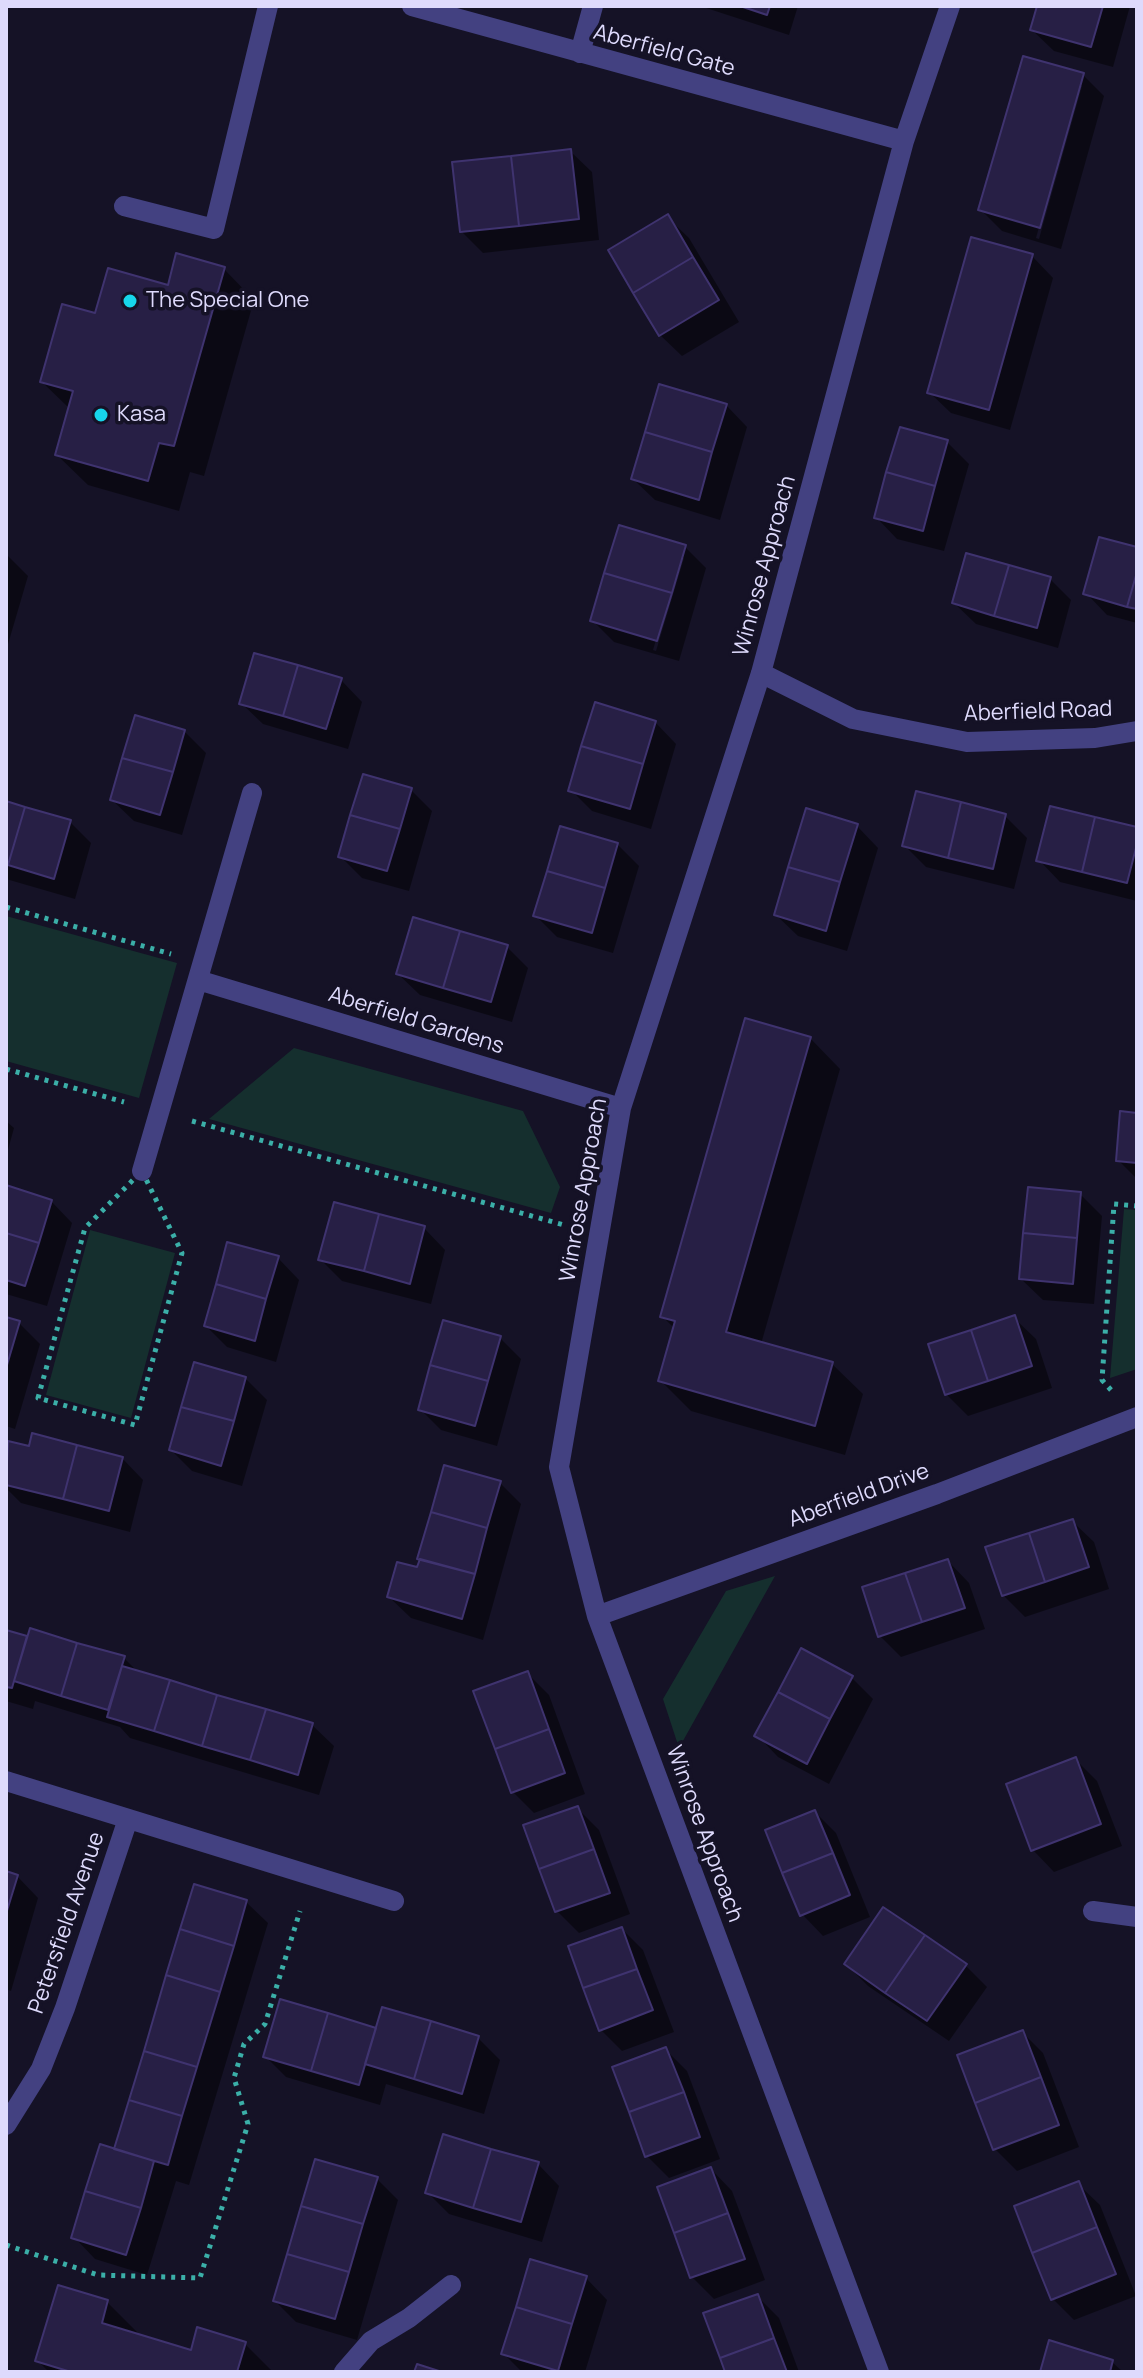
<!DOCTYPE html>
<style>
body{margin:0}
#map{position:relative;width:1143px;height:2378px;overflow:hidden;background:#151226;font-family:Manrope,sans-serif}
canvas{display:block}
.frame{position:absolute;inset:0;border:8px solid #dedafc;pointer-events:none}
</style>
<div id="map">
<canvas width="1143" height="2378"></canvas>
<div class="frame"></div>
</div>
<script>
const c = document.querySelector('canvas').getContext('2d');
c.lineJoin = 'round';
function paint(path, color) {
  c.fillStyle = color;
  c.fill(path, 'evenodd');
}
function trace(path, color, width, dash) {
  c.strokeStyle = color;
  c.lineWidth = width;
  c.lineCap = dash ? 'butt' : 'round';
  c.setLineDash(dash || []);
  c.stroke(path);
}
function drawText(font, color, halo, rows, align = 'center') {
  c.font = font + ' Manrope,sans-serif';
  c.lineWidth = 7;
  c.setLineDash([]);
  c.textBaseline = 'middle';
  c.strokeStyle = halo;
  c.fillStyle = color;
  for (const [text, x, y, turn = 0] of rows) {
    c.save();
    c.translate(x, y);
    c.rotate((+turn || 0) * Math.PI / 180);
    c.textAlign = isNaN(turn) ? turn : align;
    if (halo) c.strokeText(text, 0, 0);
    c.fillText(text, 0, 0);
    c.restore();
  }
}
const green = new Path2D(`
 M6 916 177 963 139 1098 6 1061Z
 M294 1048 523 1111 560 1187 551 1213 209 1119Z
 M1124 1209 1137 1210V1369L1110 1378Z
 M90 1230 175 1253 131 1418 46 1395Z
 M775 1576 679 1748 663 1699 726 1591Z`);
const shadow = new Path2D(`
 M700 6H798L789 35Z
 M1039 6H1130L1113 67 1054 51 1032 30Z
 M1083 75 1104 96 1061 249 1002 231 981 210ZM1078 86H1082L1039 239 1036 238Z
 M570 151 592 172 599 240 483 253 462 232Z
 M667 217 689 238 739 322 682 356 660 335Z
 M1032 256 1053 278 1010 430 951 413 929 392Z
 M224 269 254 300 204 476 190 472 179 511 88 485 57 455 70 409 42 382 96 315Z
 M726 405 747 427 720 520 655 500 633 479Z
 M947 442 969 464 944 551 897 539 876 517Z
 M685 547 706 568 679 661 614 642 592 620ZM680 558H684L656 651 653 650Z
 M1137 549V623L1107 615 1086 593Z
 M6 554 28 576 6 651Z
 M1050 579 1071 600 1058 648 976 624 954 603Z
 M341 680 362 702 348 749 263 724 241 703Z
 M655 722 676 744 651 829 592 811 571 790Z
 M184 731 206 753 182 835 134 821 112 800Z
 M411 790 432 811 409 891 362 878 340 856Z
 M6 803 70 822 91 843 75 899 6 879Z
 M1005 816 1027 838 1014 889 926 867 904 845Z
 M857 826 878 848 847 951 798 936 776 915Z
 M1137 829V901L1060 882 1039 860Z
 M617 844 639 866 613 953 557 937 536 916Z
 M507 947 528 968 512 1022 420 995 398 974Z
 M810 1038 840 1069 761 1344 832 1364 863 1394 845 1455 691 1411 660 1380 675 1329 662 1316Z
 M1137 1115V1179L1118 1160Z
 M6 1121 14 1128 6 1157Z
 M6 1187 51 1201 72 1223 47 1306 6 1294Z
 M1080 1194 1102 1216 1094 1304 1043 1300 1021 1279Z
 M424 1228 445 1250 431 1304 342 1281 320 1259Z
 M278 1258 299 1280 276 1362 227 1347 206 1326Z
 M1014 1318 1036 1339 1052 1388 968 1416 946 1394Z
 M6 1319 19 1323 40 1344 15 1429 6 1426Z
 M500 1338 521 1359 497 1446 441 1430 420 1409Z
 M245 1378 267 1400 242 1486 192 1471 171 1450Z
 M9 1443 30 1448 122 1458 143 1480 130 1532 21 1503 6 1488V1455Z
 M500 1483 521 1504 483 1640 411 1618 389 1597 419 1570Z
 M1072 1521 1094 1542 1109 1589 1025 1617 1003 1595Z
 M948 1561 969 1583 985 1629 901 1657 880 1636Z
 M6 1632 124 1658 139 1673 312 1725 334 1746 319 1795 130 1738 120 1727 35 1701 33 1709 6 1701Z
 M527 1673 549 1695 585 1794 534 1813 513 1792Z
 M852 1678 873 1699 829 1784 778 1757 757 1735Z
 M1075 1759 1097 1781 1122 1846 1054 1872 1033 1850Z
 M577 1808 599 1830 630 1914 579 1933 557 1911Z
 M815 1812 836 1833 870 1917 823 1936 802 1914Z
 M6 1873 17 1876 38 1898 11 1991 6 1989Z
 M246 1902 268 1923 189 2185 176 2181 147 2275 95 2259 74 2237Z
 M622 1929 643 1950 674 2032 622 2051 601 2030Z
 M846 1964 965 1965 987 1987 949 2041 868 1986Z
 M384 2010 478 2038 500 2060 484 2114 386 2084 380 2105 286 2077 265 2056 377 2031Z
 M1022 2032 1043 2053 1079 2147 1017 2171 995 2149Z
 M666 2050 687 2071 720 2159 669 2178 647 2156 615 2068Z
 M538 2164 559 2186 542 2242 449 2214 428 2193Z
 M711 2169 732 2191 765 2280 714 2299 692 2277Z
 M377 2179 398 2200 357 2340 296 2322 275 2301Z
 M1078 2184 1100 2205 1136 2296 1074 2320 1052 2298Z
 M586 2278 607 2300 585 2372H522L503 2353Z
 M757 2296 779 2318 799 2372H727Z
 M107 2302 138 2333 137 2336 192 2352 245 2344 273 2372H49L37 2360Z
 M1112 2362 1123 2372H1042Z`);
const building = new Path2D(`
 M740 6H770L767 15Z
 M1037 6H1103L1091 47 1030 30Z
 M1023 56 1084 73 1040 228 978 210Z
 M571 149 579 219 519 226 511 156Z
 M511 156 519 226 460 232 452 162Z
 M668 214 693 257 633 293 608 250Z
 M971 237 1033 254 989 410 927 393Z
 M176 253 225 267 174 446 159 443 148 481 55 455 73 391 40 382 62 304 95 313 108 268 168 285Z
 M693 257 719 300 659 336 633 293Z
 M659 384 727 404 712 452 645 432Z
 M900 427 948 440 935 486 886 472Z
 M645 432 712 452 699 500 631 479Z
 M886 472 935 486 923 531 874 518Z
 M619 525 686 545 672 593 604 573Z
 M1099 537 1137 547V572L1127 607 1083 594Z
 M966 553 1009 565 994 616 952 603Z
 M1009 565 1051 577 1037 628 994 616Z
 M1137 572V609L1127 607Z
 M604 573 672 593 657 641 590 621Z
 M254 653 298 665 283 716 239 704Z
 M298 665 342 678 326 729 283 716Z
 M595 702 656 721 643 764 581 746Z
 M135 715 185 730 173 772 122 758Z
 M581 746 643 764 630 809 568 791Z
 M122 758 173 772 160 815 110 800Z
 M363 774 412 788 400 829 350 815Z
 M916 791 961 802 948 858 902 846Z
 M6 801 25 807 8 865 6 864Z
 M961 802 1006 814 993 869 948 858Z
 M1050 806 1095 817 1082 872 1036 861Z
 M25 807 71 820 54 879 8 865Z
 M806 808 858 824 840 882 788 867Z
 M350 815 400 829 387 871 338 857Z
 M1095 817 1137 827V844L1127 883 1082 872Z
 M560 826 618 843 605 888 547 871Z
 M788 867 840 882 826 931 774 915Z
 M547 871 605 888 592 933 533 916Z
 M413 917 460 931 443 988 396 974Z
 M460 931 508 945 491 1002 443 988Z
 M745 1018 811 1037 726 1332 833 1362 815 1426 658 1381 675 1321 660 1317Z
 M1120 1111 1137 1113V1163L1116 1161Z
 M6 1185 52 1200 39 1243 6 1233Z
 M1028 1187 1081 1192 1077 1238 1023 1233Z
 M334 1202 379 1214 364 1271 318 1260Z
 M379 1214 425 1226 410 1284 364 1271Z
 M6 1233 39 1243 25 1286 6 1280Z
 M1023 1233 1077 1238 1073 1284 1019 1279Z
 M227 1242 279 1256 266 1299 216 1284Z
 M216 1284 266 1299 255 1341 204 1326Z
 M1015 1315 1032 1366 988 1381 971 1330Z
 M6 1317 20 1321 7 1365H6Z
 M443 1320 501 1336 488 1381 430 1365Z
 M971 1330 988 1381 945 1395 928 1344Z
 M194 1362 246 1377 234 1421 181 1407Z
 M430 1365 488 1381 475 1426 418 1410Z
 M181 1407 234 1421 221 1466 169 1450Z
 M32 1433 77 1445 63 1499 6 1485 8 1441 29 1446Z
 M77 1445 123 1457 109 1511 63 1499Z
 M444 1465 501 1481 487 1528 431 1512Z
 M431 1512 487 1528 475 1574 417 1559Z
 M1073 1519 1089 1567 1045 1582 1029 1533Z
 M1029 1533 1045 1582 1002 1596 985 1547Z
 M420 1559 475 1574 462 1619 387 1597 397 1562 417 1567Z
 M948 1559 965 1608 922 1622 905 1573Z
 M905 1573 922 1622 878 1637 862 1587Z
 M30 1628 77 1643 61 1696 14 1681Z
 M6 1630 27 1636 12 1688 6 1687Z
 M77 1643 125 1656 108 1710 61 1696Z
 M801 1648 853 1676 830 1719 778 1692Z
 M122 1666 170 1680 154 1731 107 1717Z
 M528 1671 549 1729 495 1749 473 1691Z
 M170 1680 217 1695 202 1746 154 1731Z
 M778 1692 830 1719 807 1764 754 1736Z
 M217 1695 266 1709 250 1760 202 1746Z
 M266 1709 313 1723 298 1775 250 1760Z
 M549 1729 565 1773 511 1793 495 1749Z
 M1076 1757 1101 1824 1031 1851 1006 1784Z
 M578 1806 594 1849 539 1869 523 1825Z
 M815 1810 833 1853 782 1873 765 1830Z
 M594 1849 610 1893 555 1912 539 1869Z
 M833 1853 850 1895 800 1916 782 1873Z
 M6 1871 18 1875 6 1914Z
 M194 1884 247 1900 234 1946 180 1929Z
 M883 1907 925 1935 885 1993 844 1964Z
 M622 1927 637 1969 583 1988 568 1946Z
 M180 1929 234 1946 220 1992 166 1975Z
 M925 1935 967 1964 927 2021 885 1993Z
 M637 1969 653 2010 599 2031 583 1988Z
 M166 1975 220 1992 197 2067 144 2051Z
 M280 1999 328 2013 311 2071 263 2057Z
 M382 2007 431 2021 414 2079 365 2064Z
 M328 2013 376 2028 359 2085 311 2071Z
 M431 2021 479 2036 462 2094 414 2079Z
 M1023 2030 1041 2077 975 2103 957 2055Z
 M666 2047 684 2092 629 2112 612 2067Z
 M144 2051 197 2067 182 2116 129 2100Z
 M1041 2077 1059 2125 993 2150 975 2103Z
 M684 2092 700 2137 645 2157 629 2112Z
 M129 2100 182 2116 168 2165 114 2149Z
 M443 2134 491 2149 473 2208 425 2193Z
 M100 2144 154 2161 141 2208 85 2191Z
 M491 2149 539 2162 521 2222 473 2208Z
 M315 2159 378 2177 363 2224 301 2206Z
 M711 2167 728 2213 674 2233 657 2187Z
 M1079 2181 1097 2227 1032 2253 1014 2206Z
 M85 2191 141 2208 126 2255 71 2238Z
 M301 2206 363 2224 349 2272 287 2254Z
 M728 2213 745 2259 690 2278 674 2233Z
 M1097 2227 1116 2274 1051 2300 1032 2253Z
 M287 2254 349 2272 335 2319 273 2301Z
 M530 2259 587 2276 572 2324 516 2307Z
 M58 2285 108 2300 102 2323 191 2350 197 2327 246 2342 237 2372H71L35 2361Z
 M758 2294 774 2338 720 2358 703 2313Z
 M516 2307 572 2324 558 2371 501 2354Z
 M774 2338 787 2372H725L720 2358Z
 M1049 2340 1113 2360 1110 2372H1040Z
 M417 2364 442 2372H414Z`);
const path = new Path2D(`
 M6 907 171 954
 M6 1069 124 1102
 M192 1121 564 1225
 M142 1171 182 1253 135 1425 38 1398 85 1228Z
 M1111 1390 1102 1380 1114 1204 1137 1206
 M6 2245 98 2275 200 2278 248 2124 234 2078 244 2044 265 2024 300 1911`);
const lane = new Path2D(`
 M124 206 214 229 268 6`);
const street = new Path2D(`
 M412 6 904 141
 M580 53 593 6
 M761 673 853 719 967 742 1095 738 1137 731
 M198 980 621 1108
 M142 1171 252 793
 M597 1616 937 1494 1137 1417
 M6 1781 394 1901
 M1093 1911 1137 1917
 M6 2125 41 2069 65 2008 128 1819
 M344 2372 371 2341 409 2318 451 2285
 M879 2372 597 1616 559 1467 621 1108 761 673 904 141 950 6`);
const markers = [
 [130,301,8,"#17d6eb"],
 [101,415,8,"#17d6eb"]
];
const streetNames = [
 ["Aberfield Gate",664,51,15],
 ["Winrose Approach",765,566,-75],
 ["Aberfield Road",1038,712,-2],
 ["Aberfield Gardens",416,1021,17],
 ["Winrose Approach",584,1190,-80],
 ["Aberfield Drive",859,1496,-20],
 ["Winrose Approach",704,1834,70],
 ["Petersfield Avenue",67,1923,-71]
];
const poiNames = [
 ["The Special One",146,301],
 ["Kasa",117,415]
];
paint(green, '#152f2e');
paint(shadow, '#0007');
paint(building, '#271f45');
trace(building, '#3f336f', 2);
trace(path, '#3bafa8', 5, [4, 6]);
trace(lane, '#434181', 20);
trace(street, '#434181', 20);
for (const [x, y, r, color] of markers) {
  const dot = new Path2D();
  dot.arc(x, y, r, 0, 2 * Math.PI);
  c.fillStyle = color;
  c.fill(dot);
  trace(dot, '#151226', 3);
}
drawText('22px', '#dedafc', '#151226', streetNames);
drawText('22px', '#dedafc', '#151226', poiNames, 'left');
</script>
